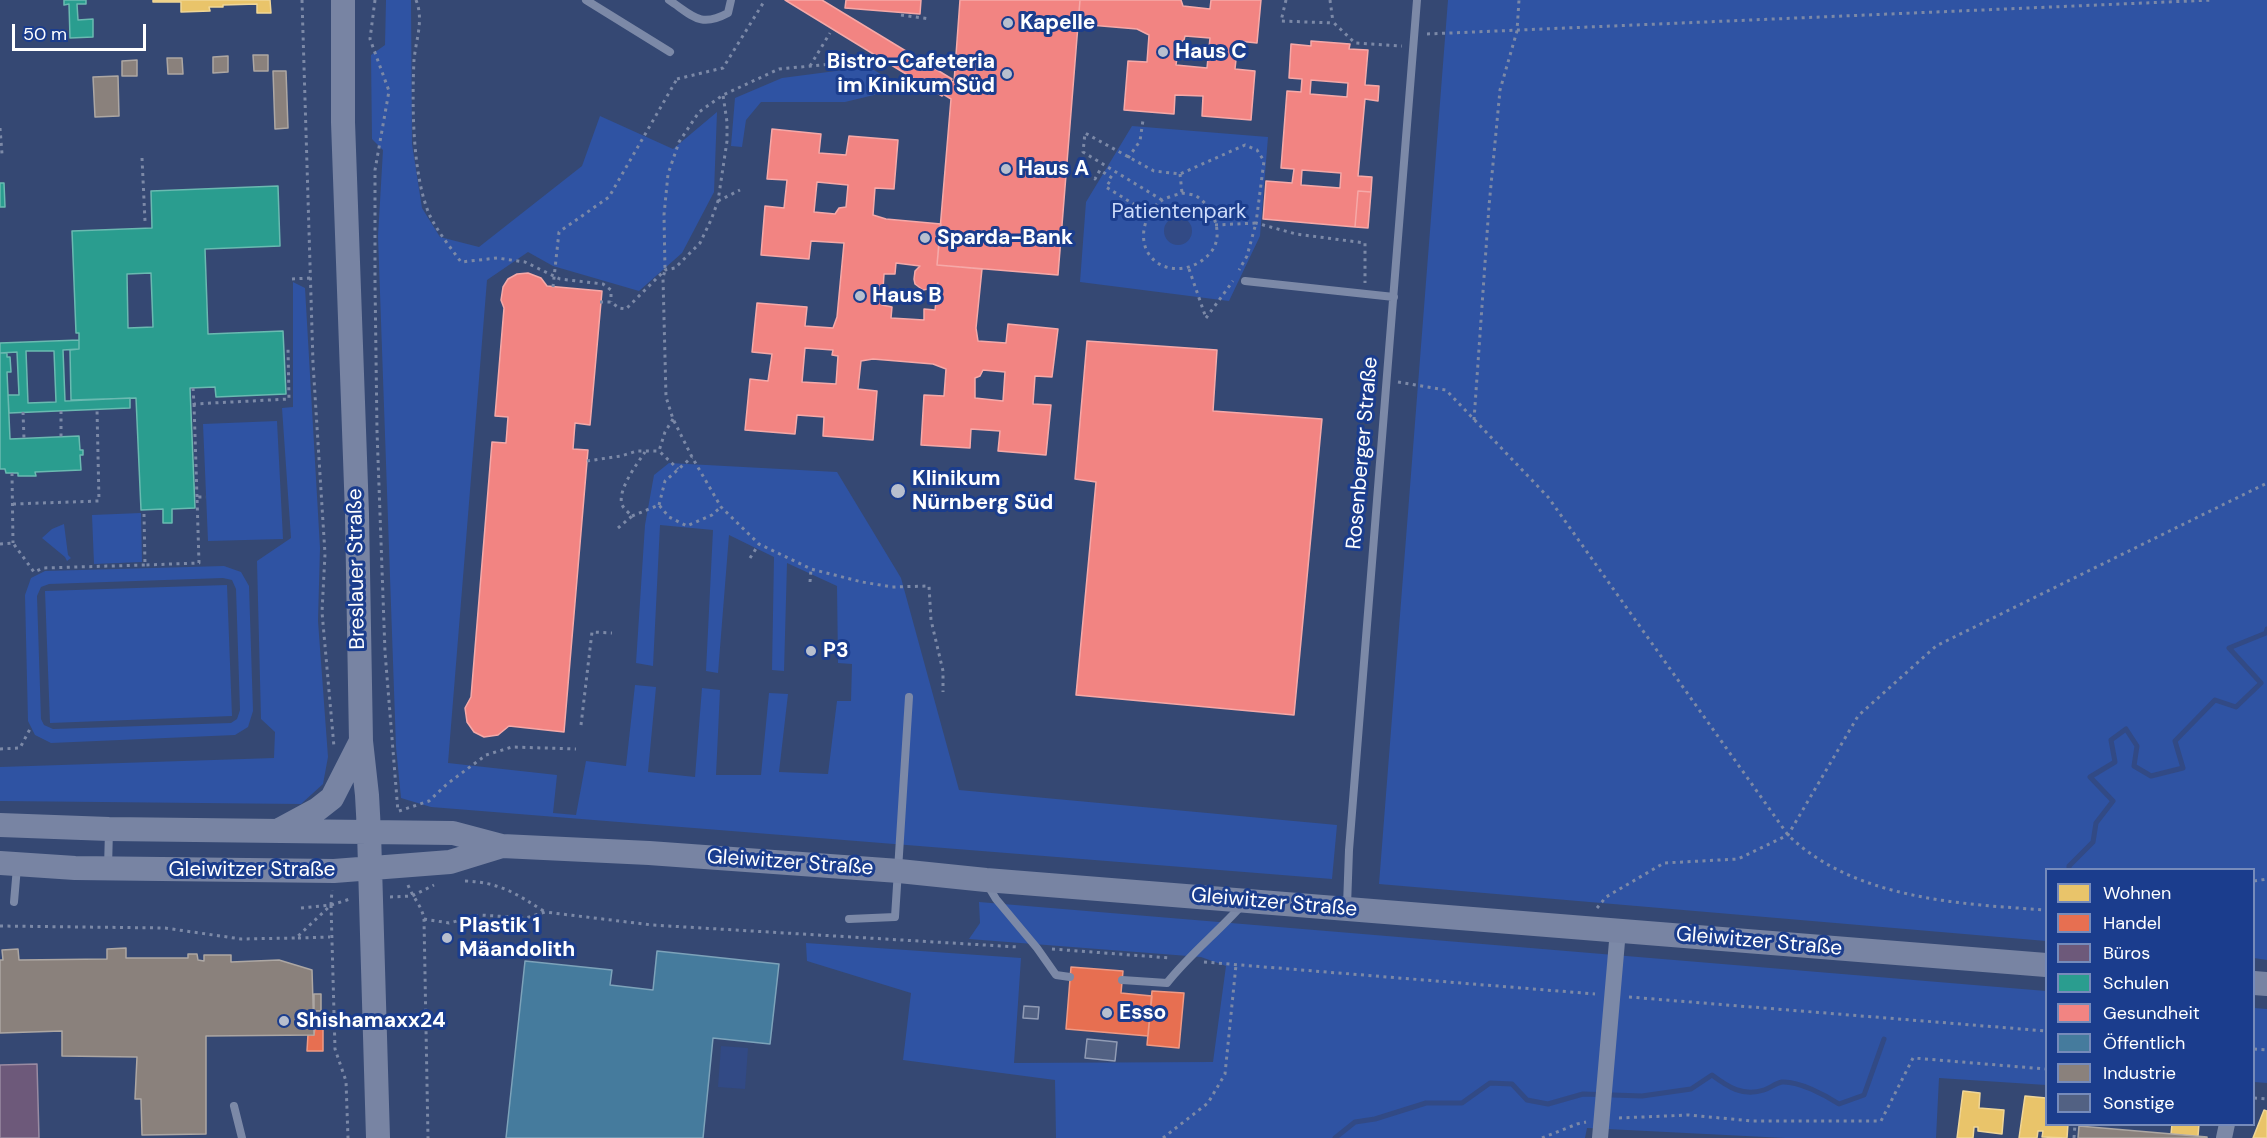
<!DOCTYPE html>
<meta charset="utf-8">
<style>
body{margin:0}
#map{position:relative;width:2267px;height:1138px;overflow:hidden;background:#354873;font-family:"DM Sans",sans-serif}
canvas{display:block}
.legend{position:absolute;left:2045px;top:868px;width:210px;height:258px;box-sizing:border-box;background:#1b3d8d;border:2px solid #768bbb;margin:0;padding:8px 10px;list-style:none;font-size:18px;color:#fff}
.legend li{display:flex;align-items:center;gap:12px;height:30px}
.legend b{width:30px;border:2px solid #768bbb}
.scale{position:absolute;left:12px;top:24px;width:134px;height:27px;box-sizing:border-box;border:3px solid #fff;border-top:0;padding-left:8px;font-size:18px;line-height:21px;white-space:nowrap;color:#fff;-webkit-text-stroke:4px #1b3d8d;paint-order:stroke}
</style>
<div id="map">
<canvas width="2267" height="1138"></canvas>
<ul class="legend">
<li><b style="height:16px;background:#e9c46a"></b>Wohnen</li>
<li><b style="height:16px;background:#e76f51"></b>Handel</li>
<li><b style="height:16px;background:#6d597a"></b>Büros</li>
<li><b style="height:16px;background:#2a9d8f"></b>Schulen</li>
<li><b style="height:16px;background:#f28482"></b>Gesundheit</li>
<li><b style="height:16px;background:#457b9d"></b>Öffentlich</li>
<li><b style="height:16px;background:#8a817c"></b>Industrie</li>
<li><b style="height:16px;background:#526183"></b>Sonstige</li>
</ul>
<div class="scale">50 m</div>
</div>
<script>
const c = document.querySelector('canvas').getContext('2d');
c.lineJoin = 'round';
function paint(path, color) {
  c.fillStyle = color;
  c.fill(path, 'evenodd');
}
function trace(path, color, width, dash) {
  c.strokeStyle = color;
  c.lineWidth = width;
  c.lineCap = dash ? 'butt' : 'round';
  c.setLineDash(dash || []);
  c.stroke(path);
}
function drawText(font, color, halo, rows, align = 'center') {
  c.font = font + ' "DM Sans",sans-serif';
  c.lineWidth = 6;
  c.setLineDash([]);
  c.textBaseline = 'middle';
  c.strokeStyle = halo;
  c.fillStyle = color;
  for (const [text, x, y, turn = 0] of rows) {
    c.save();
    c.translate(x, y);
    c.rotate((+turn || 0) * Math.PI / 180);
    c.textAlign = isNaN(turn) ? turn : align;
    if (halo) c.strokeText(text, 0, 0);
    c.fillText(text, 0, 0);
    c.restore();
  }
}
const green = new Path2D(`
 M386 0H411L412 144 422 208 440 237 479 247 582 166 600 116 673 149 717 112 714 192 682 253 639 291 553 266 528 252 487 280 448 763 557 775 553 813 576 815 586 761 626 766 635 685 656 687 648 772 695 777 702 688 720 690 716 775H761L769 693 788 694 779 772 828 774 837 701H851L852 664 838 663 837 586 787 563 784 671 772 670 774 557 729 535 718 673 706 671 713 530 660 525 653 666 636 663 645 525 654 475 669 463 837 472 901 578 959 790 1337 825 1332 879 431 807 401 798 396 747 378 236 383 150 372 139 371 55 385 45Z
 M1448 0H2267V960L2254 958V870H2046V941L1379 884Z
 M851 69 874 70 892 81 874 95 845 102H761L746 120 742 147 731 146 735 98 782 78Z
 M1132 126 1268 137 1260 236 1229 301 1080 282 1086 202Z
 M293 282 305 288 320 548 318 621 328 757 323 784 301 804 0 801V767L274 758 275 732 261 719 257 561 291 538 282 408 293 407Z
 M277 421 283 539 208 541 203 424Z
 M141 513 142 562 94 564 92 515Z
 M64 524 68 555 71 558 67 561 65 557 42 538 52 529Z
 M224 566 241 572 249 586 253 711 248 727 235 735 51 743 35 735 28 721 25 595 31 578 45 571ZM223 578 232 580 236 589 240 710 237 719 231 723 53 729 44 725 41 719 37 596 41 587 49 584Z
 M227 585 232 716 50 723 45 591Z
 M979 902 2046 991V1085L1939 1078 1936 1138H1785L1587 1128 1585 1138H1056L1055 1080 903 1060 911 993 807 961 806 943 1021 958 1014 1063 1213 1062 1226 966 1201 957 969 939 980 923Z
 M2254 1008 2267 1009V1083L2254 1082Z`);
const water = new Path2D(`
 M1164 231a14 14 0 1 1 28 0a14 14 0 1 1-28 0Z
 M721 1046 748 1048 745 1089 718 1087Z`);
const homes = new Path2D(`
 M153 0H270L271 13H257V4L223 5V7H209L210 11 181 12V2H153Z
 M1963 1091 1980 1093 1979 1108 2004 1110 2002 1134 1978 1131V1127H1974L1973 1138H1957Z
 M2025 1096 2046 1098V1124H2068L2067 1138 2042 1137 2043 1131H2038L2037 1138H2019Z
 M2264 1110 2267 1111V1138H2253Z
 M2172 1124H2199L2198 1136 2171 1134Z`);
const shops = new Path2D(`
 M1071 967 1123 971 1121 993 1152 996 1148 1036 1066 1029Z
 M1152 991 1184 993 1179 1048 1147 1045Z
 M315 1028H323V1051H307L308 1034 314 1035Z`);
const offices = new Path2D(`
 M37 1064 39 1138H0V1065Z`);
const schools = new Path2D(`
 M64 0H86V4H77L78 20 93 19V37L70 38 69 4 64 5Z
 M0 183H4L5 207H0Z
 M278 186 280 246 205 249 208 334 283 331 286 394 216 397 215 387 190 388 195 508 172 509V523H163V509L141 510 136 398 71 400 70 350 79 349V333H76L72 231 152 228 151 191ZM151 273 153 327 128 328 127 274Z
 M79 340V349L63 350 65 401 130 398V408L9 413 8 395H19L17 352 0 353V343ZM26 351H54L56 402 28 403Z
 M0 353H7V357H10L11 372H7L10 439 79 436 80 450H83V455H80L81 470 35 472 36 476H18V473H6L5 469H0Z`);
const health = new Path2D(`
 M785 0H822L952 79 942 96Z
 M846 0H921L920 14 845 8Z
 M960 0H1080L1058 275 937 265 951 99 943 94 951 81 954 82Z
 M1080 0H1181L1183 6 1210 9 1211 0H1261L1257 43 1238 41 1235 69 1255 71 1251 120 1202 116 1203 96 1175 95 1174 114 1124 110 1128 61 1147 62 1149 35 1137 29 1078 24ZM1185 36 1210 38 1207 68 1176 65 1179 43 1184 40Z
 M1311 41 1350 44 1349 49 1368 50 1365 85 1379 86 1378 101 1365 99 1358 176 1372 177 1371 192 1358 191 1355 227 1263 219 1266 181 1292 183 1294 169 1281 168 1287 91 1301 92 1302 79 1289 78 1291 44 1311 46ZM1311 80 1348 83 1347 97 1310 94ZM1302 170 1341 173 1340 188 1301 185Z
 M772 129 821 134 819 153 846 155 849 136 898 140 894 189 875 188 873 215 886 219 941 224 937 265 982 269 976 328 978 341 1006 343 1008 324 1058 329 1052 377 1035 376 1033 404 1051 405 1046 455 998 451 1000 431 971 429 970 448 921 445 924 395 944 396 946 369 933 364 873 359 861 361 858 389 877 391 873 440 823 436 824 417 797 415 795 434 745 430 750 379 768 381 772 354 752 352 757 303 807 307 805 326 833 328 837 317 844 243 811 241 809 259 761 255 765 206 784 208 787 180 767 179ZM817 182 848 185 846 207 839 208 835 214 814 212ZM896 263 920 266 915 271 914 279 915 284 923 290 934 288 938 283 935 310 924 309V320L891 318 892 307 882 305 884 274H895ZM805 348 833 350 832 355 838 356 836 384 802 382ZM983 370 1005 372 1003 401 975 398V378L980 376Z
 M1358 191 1371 192 1368 228 1355 227Z
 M528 273 541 278 547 286 602 291 590 425 575 423 573 449 588 450 564 732 509 726 498 735 484 737 474 732 467 722 465 708 471 697 492 442 506 443 508 417 495 416 504 308 501 300 503 287 508 279 517 274Z
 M1087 341 1217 350 1213 411 1322 419 1294 715 1076 695 1096 482 1075 479Z`);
const public = new Path2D(`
 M657 951 779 964 770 1044 713 1038 703 1138H506L525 961 612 970 610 985 653 990Z`);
const industry = new Path2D(`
 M253 55H268V71H254Z
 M228 56V72L213 73V57Z
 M167 58H182L183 74H168Z
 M137 60V76H122V61Z
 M273 71H286L288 128 275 129Z
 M118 76 119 116 95 117 93 77Z
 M126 948V958H188V954H197L198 960 204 961V955H231V962L279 960 312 970 314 1035 206 1036V1134L142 1135 141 1099H135L137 1057 62 1056V1031L0 1033V960H3L2 950 18 949 19 960 107 959V949Z
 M314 994H321V1011H314Z
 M2079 1126 2207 1137V1138H2078Z`);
const stream = new Path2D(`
 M2069 870V866L2093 842 2096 823 2113 801 2090 777 2115 762 2111 740 2126 729 2137 746 2134 766 2151 776 2183 768 2175 741 2215 700 2236 707 2261 683 2229 648 2266 633 2267 629
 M1335 1138 1355 1122 1375 1119 1426 1103H1462L1490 1083 1512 1084 1527 1100 1548 1104 1583 1094 1642 1096 1691 1089 1712 1075C1728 1087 1743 1097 1764 1090 1770 1088 1776 1083 1782 1082 1799 1081 1825 1095 1839 1104L1864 1095 1884 1039`);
const building = new Path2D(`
 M1024 1006 1039 1007 1038 1019 1023 1018Z
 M1087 1039 1117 1042 1115 1061 1085 1058Z`);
const path = new Path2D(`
 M302 0 313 363 325 554 322 612 334 747
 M375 0 370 39 389 91 375 170V282L377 431 385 652 398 812
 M416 0C424 20 416 39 414 60 412 103 412 176 430 216 438 232 450 247 461 262L497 258 525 262 560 279 603 284 611 290V302
 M1286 0 1281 21 1334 23 1355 43 1402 46
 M1330 0 1333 22
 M901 15 930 19
 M1427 34 2213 0
 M864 61 779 69 723 95 699 112 679 142 668 174 664 215 665 270 663 278 666 397 673 419 692 457 721 507 759 544 811 569 862 582 892 587 929 586 931 620 943 671V692
 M810 66 830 33
 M677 79 723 68 765 0
 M0 128 2 154
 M142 158 145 221
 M1128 158 1140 141 1143 120
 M1082 170 1095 179 1100 170 1112 178 1106 187 1148 213
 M1180 174 1182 193
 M1182 193C1186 194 1192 194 1196 196 1213 206 1225 235 1211 252 1196 271 1166 275 1151 257 1137 241 1144 213 1161 201 1167 197 1176 195 1182 193Z
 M1162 200 1083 152 1085 133 1154 171 1180 174 1245 145 1257 150 1264 161 1256 223 1296 234 1365 243V283
 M718 201 740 190
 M1215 225 1256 223 1247 256 1239 270
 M1189 269 1206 318
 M292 279 310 278
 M600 302H611L619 308 626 309 665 270 675 268 700 243 711 220 718 201 727 141V122L723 95
 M1206 318 1233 281
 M1398 382 1446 390 1548 497 1788 835C1854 899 1959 904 2046 910
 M193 388 194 404 289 399 288 348
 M194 404 197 497
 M61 411V437
 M23 412 24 439
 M673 419 665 432 659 451 678 469
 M1474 420 1489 206 1500 90 1517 31 1519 0
 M587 461 621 456 637 451H659
 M12 473 13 543
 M13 504 99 501 97 409
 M659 505 665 481 692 457
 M144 514 145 565 199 563 197 497H206
 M632 516 659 505 669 517 687 526 712 515 721 507
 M618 528 632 516C629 513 624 509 622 505 617 490 637 464 645 452
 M0 544 13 543 34 572 43 568 145 565
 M750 558 759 544
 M810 582 811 569
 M581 725 592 632 612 633
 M0 749 20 748 31 727
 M399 811 429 801 447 784 486 755 512 747 576 749
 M465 881C499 882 517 894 545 912
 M2254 881 2267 879
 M408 885C413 898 422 906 424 919L428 1138
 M390 897 412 896 434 885
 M331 905 335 1049 346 1081 348 1138
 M301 908 331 905 332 890
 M1597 908 1606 897 1664 863 1738 859 1788 835 1858 716 1936 646 2267 483
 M424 919 449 923 480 915 526 918 545 912 652 925 1018 947
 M0 926 165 928 241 939 296 938 331 905 350 899
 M298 938 330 937
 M1052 949 1171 958
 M1204 962 1595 994
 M1629 997 2046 1031
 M2254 1049 2267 1050
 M2254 1098 2267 1099
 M1619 1118 1689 1115 1752 1121H1881L1913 1058 2046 1069
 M1163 1138 1208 1103 1225 1074 1236 965
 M1542 1138 1577 1124 1586 1122
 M2074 1138 2075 1124`);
const service = new Path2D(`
 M586 0 670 52
 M669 0C693 16 700 28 728 13L731 0
 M1245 281 1394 297
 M108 868 109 830
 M987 884 996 899 1037 948 1056 975 1070 977
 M14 902 17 867
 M1347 906 1349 850 1417 0
 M849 919 895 917 909 697
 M1122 980 1167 983C1190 954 1218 932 1242 905
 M234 1106 242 1138`);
const minor = new Path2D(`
 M1600 1138 1618 930
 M2224 1138 2227 1124`);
const secondary = new Path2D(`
 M343 0V122L357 514 361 741 367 795 369 832 378 1138
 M0 825 109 829 453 833 502 846 649 853 899 871 986 880 2046 965
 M281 829 318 809 332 798 361 741
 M0 863 75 868 334 871 450 862 502 846
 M2254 983 2267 984`);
const pathBridge = new Path2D(`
 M553 287 559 232 609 197 677 79`);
const markers = [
 [1008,23,6,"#b8bfce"],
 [1163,52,6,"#b8bfce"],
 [1007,74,6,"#b8bfce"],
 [1006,169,6,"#b8bfce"],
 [925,238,6,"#b8bfce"],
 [860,296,6,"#b8bfce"],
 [898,491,8,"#b8bfce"],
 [811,651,6,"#b8bfce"],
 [447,938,6,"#b8bfce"],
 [1107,1013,6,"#b8bfce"],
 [284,1021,6,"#b8bfce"]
];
const poiNames = [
 ["Kapelle",1020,23],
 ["Haus C",1175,52],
 ["Bistro-Cafeteria",995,62,"right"],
 ["im Kinikum Süd",995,86,"right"],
 ["Haus A",1018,169],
 ["Sparda-Bank",937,238],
 ["Haus B",872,296],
 ["Klinikum",912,479],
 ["Nürnberg Süd",912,503],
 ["P3",823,651],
 ["Plastik 1",459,926],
 ["Mäandolith",459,950],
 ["Esso",1119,1013],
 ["Shishamaxx24",296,1021]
];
const parkNames = [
 ["Patientenpark",1179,212]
];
const streetNames = [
 ["Rosenberger Straße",1363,453,-85],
 ["Breslauer Straße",357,569,-91],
 ["Gleiwitzer Straße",790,863,4],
 ["Gleiwitzer Straße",252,870],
 ["Gleiwitzer Straße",1274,903,5],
 ["Gleiwitzer Straße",1759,942,5]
];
paint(green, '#2f53a3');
paint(water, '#324a85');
paint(homes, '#e9c46a');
trace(homes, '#f0d697', 1.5);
paint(shops, '#e76f51');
trace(shops, '#ee9a85', 1.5);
paint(offices, '#6d597a');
trace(offices, '#998ba2', 1.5);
paint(schools, '#2a9d8f');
trace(schools, '#6abab1', 1.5);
paint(health, '#f28482');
trace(health, '#f6a9a8', 1.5);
paint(public, '#457b9d');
trace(public, '#7da3ba', 1.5);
paint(industry, '#8a817c');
trace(industry, '#ada7a3', 1.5);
trace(stream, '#324a85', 5);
paint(building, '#526183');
trace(building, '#919cb5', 1.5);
trace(path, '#7c89a7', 3, [3, 4.5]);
trace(service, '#7c89a7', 8);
trace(minor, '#7c89a7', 16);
trace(secondary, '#7884a3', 24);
trace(pathBridge, '#7c89a7', 3, [3, 4.5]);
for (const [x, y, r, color] of markers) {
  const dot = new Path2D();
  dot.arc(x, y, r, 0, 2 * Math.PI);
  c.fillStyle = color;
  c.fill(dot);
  trace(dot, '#1b3d8d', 2);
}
drawText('bold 21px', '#fff', '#1b3d8d', poiNames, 'left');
drawText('21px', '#cddbfa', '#1b3d8d', parkNames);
drawText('21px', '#fff', '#1b3d8d', streetNames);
</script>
